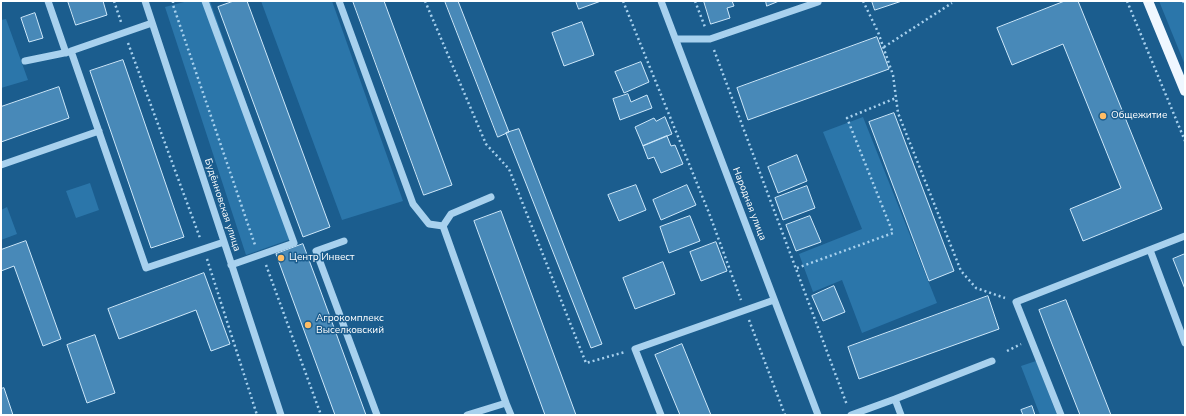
<!DOCTYPE html>
<meta charset="utf-8">
<style>
body{margin:0}
#map{position:relative;width:1186px;height:416px;overflow:hidden;background:#1b5d8e;font-family:"Nunito Sans",sans-serif}
canvas{display:block}
.frame{position:absolute;inset:0;border:2px solid #fff;pointer-events:none}
</style>
<div id="map">
<canvas width="1186" height="416"></canvas>
<div class="frame"></div>
</div>
<script>
const c = document.querySelector('canvas').getContext('2d');
c.lineJoin = 'round';
function paint(path, color) {
  c.fillStyle = color;
  c.fill(path, 'evenodd');
}
function trace(path, color, width, dash) {
  c.strokeStyle = color;
  c.lineWidth = width;
  c.lineCap = dash ? 'butt' : 'round';
  c.setLineDash(dash || []);
  c.stroke(path);
}
function drawText(font, color, halo, rows, align = 'center') {
  c.font = font + ' "Nunito Sans",sans-serif';
  c.lineWidth = 3;
  c.setLineDash([]);
  c.textBaseline = 'middle';
  c.strokeStyle = halo;
  c.fillStyle = color;
  for (const [text, x, y, turn = 0] of rows) {
    c.save();
    c.translate(x, y);
    c.rotate((+turn || 0) * Math.PI / 180);
    c.textAlign = isNaN(turn) ? turn : align;
    if (halo) c.strokeText(text, 0, 0);
    c.fillText(text, 0, 0);
    c.restore();
  }
}
const green = new Path2D(`
 M188 1H210L294 238 246 255 165 7Z
 M261 1H332L403 201 342 220Z
 M1159 1H1185V65Z
 M6 19 28 80 1 88V20Z
 M863 117 937 303 862 333 842 280 813 292 799 254 862 229 823 132Z
 M90 183 99 210 76 218 66 191Z
 M7 207 17 234 1 240V210Z
 M1036 361 1057 415H1040L1021 366Z`);
const building = new Path2D(`
 M68 1H103L107 15 76 25Z
 M234 1H247L330 227 303 237 218 7Z
 M353 1H384L452 185 424 195Z
 M445 1H458L509 132 498 137Z
 M576 1H601L579 9Z
 M704 1H732L734 6 727 8 730 18 711 24Z
 M766 1H779L767 6Z
 M872 1H902L875 10Z
 M1065 1H1078L1162 209 1083 241 1070 209 1121 188 1063 44 1012 65 997 28Z
 M35 13 43 38 29 42 21 18Z
 M582 22 594 55 564 66 552 33Z
 M877 37 889 69 748 120 737 88Z
 M123 60 184 237 151 248 90 71Z
 M641 62 649 82 624 93 615 72Z
 M59 87 69 118 1 142V107Z
 M628 94 631 102 647 95 652 108 620 120 613 99Z
 M894 113 954 271 929 281 869 122Z
 M665 117 672 134 643 146 635 127 654 118 656 121Z
 M519 129 602 344 591 348 506 133Z
 M667 136 671 146 675 145 683 164 661 173 654 157 648 159 643 146Z
 M797 155 807 181 778 193 768 167Z
 M636 185 646 210 619 221 608 195Z
 M687 185 696 205 661 220 653 200Z
 M807 186 815 208 783 220 775 198Z
 M501 211 576 415H545L474 221Z
 M690 216 700 241 669 253 660 227Z
 M810 216 821 242 796 251 786 225Z
 M26 241 61 339 43 346 14 266 1 271V250Z
 M716 242 727 271 701 281 690 252Z
 M303 244 318 284 366 415H335L276 254Z
 M1185 254V289L1173 259Z
 M663 262 675 294 635 309 623 278Z
 M204 273 230 344 211 351 196 310 119 339 108 309Z
 M834 286 845 312 823 321 812 296Z
 M988 296 999 329 859 379 848 347Z
 M1066 300 1111 415H1080L1052 344 1039 310Z
 M95 335 115 393 87 403 67 345Z
 M682 344 711 415H680L655 355Z
 M4 388 13 415H1V389Z
 M1032 406 1035 415H1023L1021 410Z`);
const path = new Path2D(`
 M114 1 121 22
 M173 1V5L255 245
 M425 1 486 144 509 169 586 363 625 352
 M623 1 709 213 741 300
 M695 1 705 27
 M863 1 878 32 893 75 898 113 961 271 976 288 1005 298
 M1127 1 1185 141
 M1183 1 1185 5
 M128 43 200 238
 M884 47 952 3
 M714 50 847 405
 M207 259 257 415
 M266 265 321 415
 M797 268 893 233 847 118 896 98
 M749 320 785 415
 M1007 351 1021 344`);
const minor = new Path2D(`
 M48 1 66 53
 M145 1 281 415
 M205 1 294 243 231 265
 M339 1 413 204 429 224 443 226 506 403 467 415
 M661 1 818 415
 M152 23 71 51 146 268 224 242
 M676 39H710L818 2
 M25 61 69 52
 M1 165 99 131
 M443 226 451 214 491 197
 M344 241 316 251 377 415
 M1150 250 1185 343
 M895 399 992 361
 M506 403 511 415
 M661 415 635 349 774 300
 M851 415 895 399 901 415
 M1061 415 1016 302 1185 236`);
const major = new Path2D(`
 M1148 1 1185 91`);
const markers = [
 [1103,116,4,"#ffbd65"],
 [281,258,4,"#ffbd65"],
 [308,325,4,"#ffbd65"]
];
const poiNames = [
 ["Общежитие",1111,116],
 ["Центр Инвест",289,258],
 ["Агрокомплекс",316,319],
 ["Выселковский",316,331]
];
const streetNames = [
 ["Народная улица",749,204,69],
 ["Будённовская улица",222,205,72]
];
paint(green, '#2b76aa');
paint(building, '#4889b8');
trace(building, '#cee8fa', 1);
trace(path, '#a8d1ee', 2.5, [2, 3]);
trace(minor, '#a8d1ee', 7);
trace(major, '#eff7ff', 10);
for (const [x, y, r, color] of markers) {
  const dot = new Path2D();
  dot.arc(x, y, r, 0, 2 * Math.PI);
  c.fillStyle = color;
  c.fill(dot);
  trace(dot, '#1b5d8e', 1.5);
}
drawText('10px', '#fff', '#1b5d8e', poiNames, 'left');
drawText('10px', '#fff', '#1b5d8e', streetNames);
</script>
